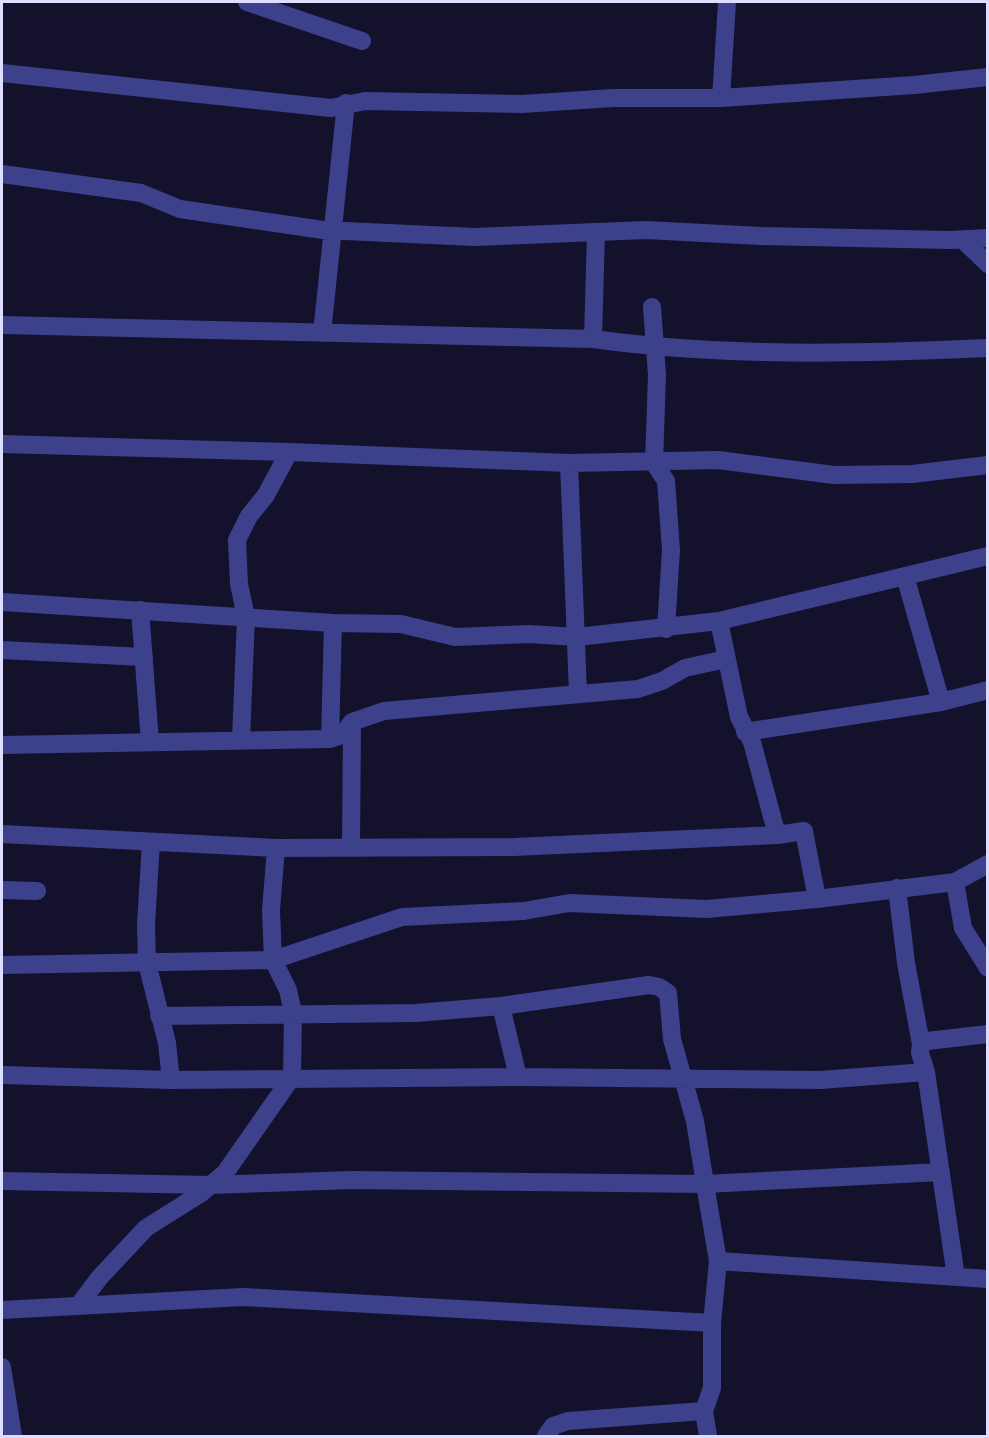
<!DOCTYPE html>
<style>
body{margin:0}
#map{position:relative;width:989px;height:1438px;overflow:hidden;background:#13112c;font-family:"Titillium Web",sans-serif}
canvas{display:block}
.frame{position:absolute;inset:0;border:3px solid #ddf;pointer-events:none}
</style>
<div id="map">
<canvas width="989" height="1438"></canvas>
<div class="frame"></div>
</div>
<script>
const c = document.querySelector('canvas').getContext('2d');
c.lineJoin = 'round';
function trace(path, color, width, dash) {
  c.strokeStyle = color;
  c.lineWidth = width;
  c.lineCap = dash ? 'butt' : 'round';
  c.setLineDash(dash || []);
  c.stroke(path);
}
const minor = new Path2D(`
 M247 2 362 41
 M2 73 331 108 365 101 522 104 613 98H721L914 85 988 77
 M721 98 727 2
 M2 174 141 193 180 209 323 230 475 237 646 230 761 236 950 240 988 238
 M963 240 988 264
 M652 307 657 375 654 463 666 481 671 550 666 629
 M2 325 593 339C723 357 856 354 988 348
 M322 333 346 103
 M593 339 596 232
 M2 444 289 452 569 463 718 460 834 475 912 474 988 465
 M569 463 578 694
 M905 576 941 702
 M2 602 333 623 401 624 455 637 529 634 577 637 719 621
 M140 610 150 742
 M2 650 144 657
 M745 732 941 702 988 690
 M330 739 333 623
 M241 740 246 617 239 584 237 540 249 516 266 495 289 452
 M2 745 330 739 342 735 352 722 384 711 638 689 662 681 685 668 726 659
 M2 834 276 848 514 847 777 835 804 831 817 899 955 882 988 864
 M777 835 752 742 739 717 719 621 988 556
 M151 842 146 925 147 963 167 1043 171 1080
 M351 847 352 722
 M955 882 963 928 988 968
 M897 888 906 963 921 1044
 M2 890 37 891
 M2 965 273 960 402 917 524 911 569 903 707 909 817 899
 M501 1006 518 1077
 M926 1072 956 1277
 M2 1075 171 1080 518 1077 820 1080 926 1072 920 1053 921 1044 927 1041 988 1034
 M2 1181 211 1185 351 1180 705 1184 695 1121 672 1039 668 993 659 987 649 985 501 1006 416 1013 159 1016
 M718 1261 988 1279
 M78 1306 100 1277 146 1228 200 1194 225 1173 292 1077 293 1013 288 990 273 960 271 910 276 848
 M2 1310 243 1297 712 1323
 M2 1367 13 1436
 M546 1436 553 1426 568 1421 704 1411
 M708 1436 704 1411 712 1388V1323L718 1261 705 1184 941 1172`);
trace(minor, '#3d418b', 18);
</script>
